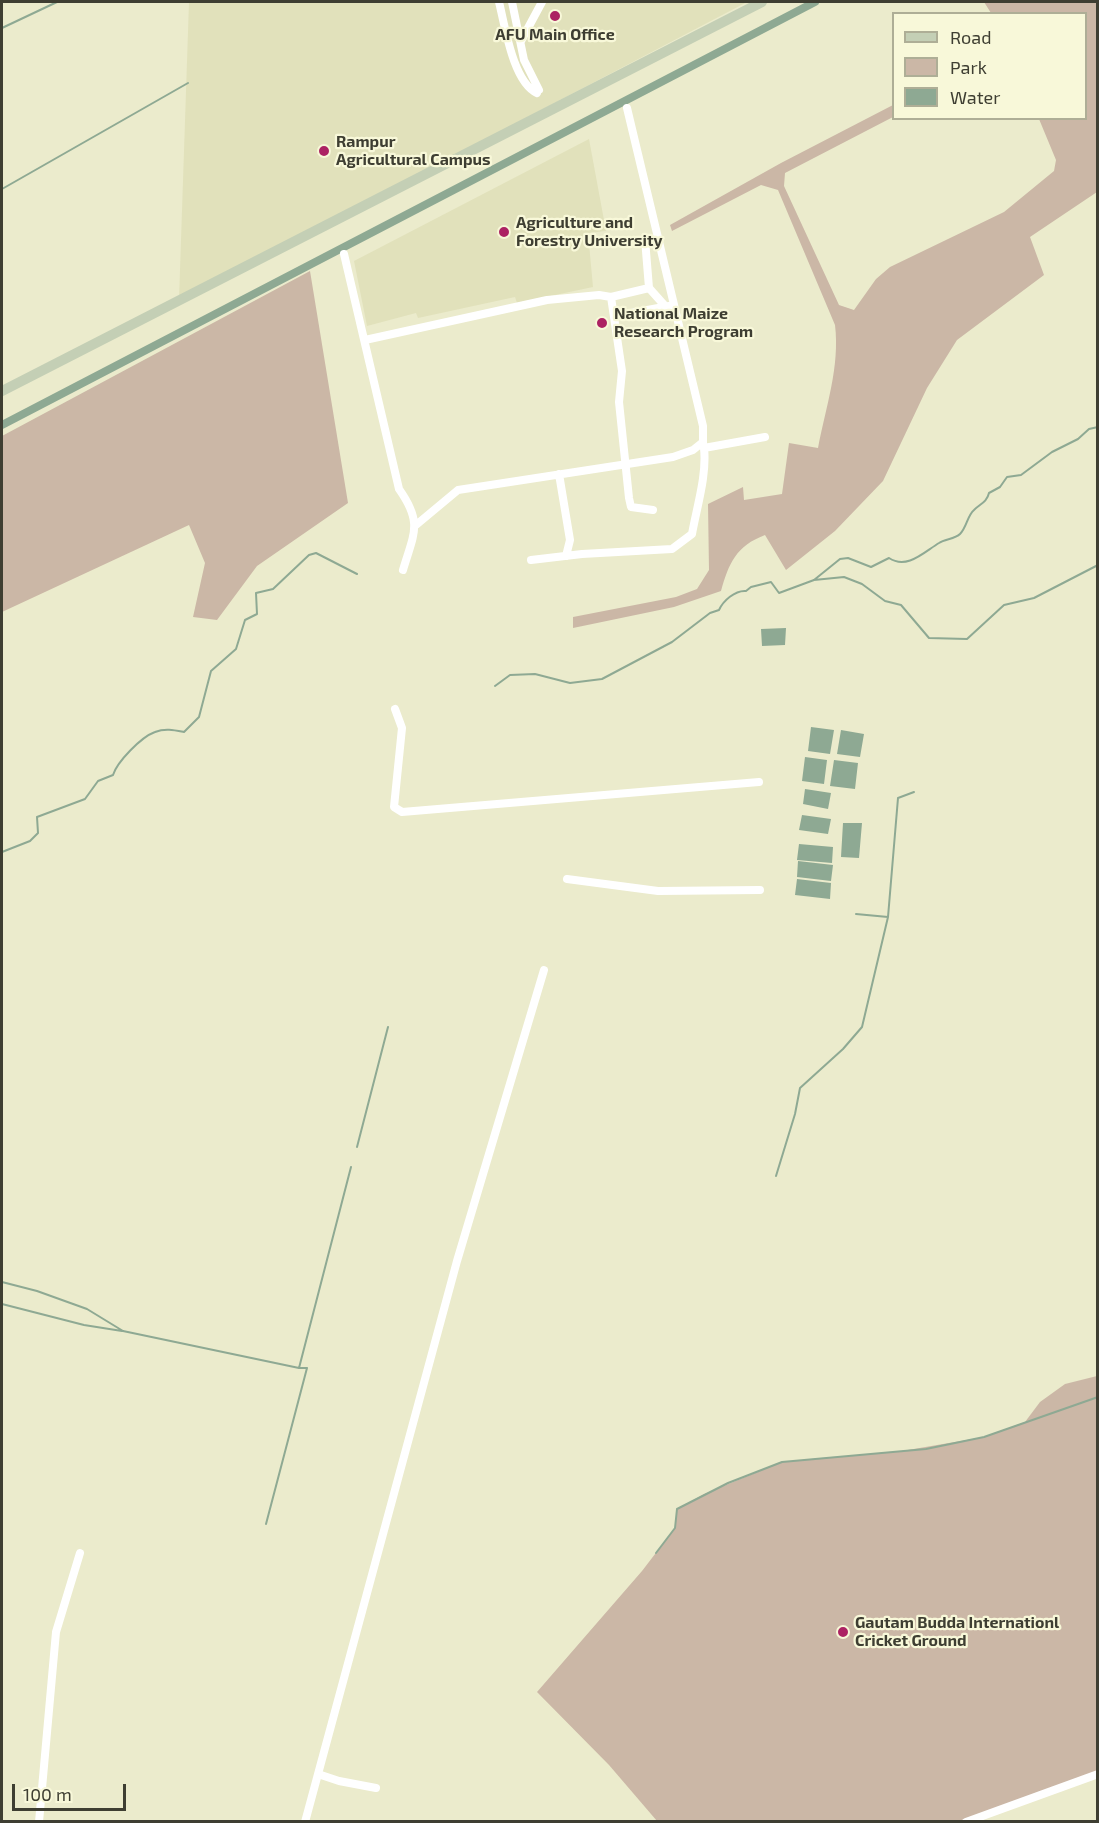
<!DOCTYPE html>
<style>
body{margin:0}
#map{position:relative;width:1099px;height:1823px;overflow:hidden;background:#ebebcc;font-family:"Exo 2",sans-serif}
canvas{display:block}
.frame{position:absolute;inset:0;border:3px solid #3e3e32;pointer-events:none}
.legend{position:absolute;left:892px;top:12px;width:195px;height:108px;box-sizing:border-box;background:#f8f8d9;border:2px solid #aeae96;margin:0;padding:8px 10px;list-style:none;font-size:18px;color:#3e3e32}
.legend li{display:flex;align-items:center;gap:12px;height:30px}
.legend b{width:30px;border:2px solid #aeae96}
.scale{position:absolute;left:12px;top:1784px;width:114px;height:27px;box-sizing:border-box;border:3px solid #3e3e32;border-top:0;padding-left:8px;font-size:18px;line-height:21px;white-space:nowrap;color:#3e3e32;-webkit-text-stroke:4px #f8f8d9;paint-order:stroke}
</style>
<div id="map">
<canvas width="1099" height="1823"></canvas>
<div class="frame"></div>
<ul class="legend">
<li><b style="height:8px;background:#c4cfb5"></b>Road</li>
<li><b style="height:16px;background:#cbb7a6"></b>Park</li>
<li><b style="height:16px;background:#8ea993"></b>Water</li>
</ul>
<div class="scale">100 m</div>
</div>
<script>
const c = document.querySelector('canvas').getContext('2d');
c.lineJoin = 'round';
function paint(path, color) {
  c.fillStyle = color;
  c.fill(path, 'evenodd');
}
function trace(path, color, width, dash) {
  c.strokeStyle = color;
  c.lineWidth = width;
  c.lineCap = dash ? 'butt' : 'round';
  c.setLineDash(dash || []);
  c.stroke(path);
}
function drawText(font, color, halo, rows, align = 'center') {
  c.font = font + ' "Exo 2",sans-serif';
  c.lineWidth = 4.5;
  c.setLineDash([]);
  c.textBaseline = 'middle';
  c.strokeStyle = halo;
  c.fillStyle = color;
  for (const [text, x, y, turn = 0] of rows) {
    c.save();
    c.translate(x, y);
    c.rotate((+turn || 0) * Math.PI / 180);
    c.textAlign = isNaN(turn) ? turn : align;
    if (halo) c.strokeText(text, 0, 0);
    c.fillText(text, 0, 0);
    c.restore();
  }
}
const built = new Path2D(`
 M189 2H747L179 300Z
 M589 139 606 231 588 233 593 287 517 303 515 297 418 318 416 313 367 326 354 261Z`);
const green = new Path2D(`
 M984 2H1097V192L1030 237 1044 275 957 340 927 388 883 481 835 531 786 570 765 535C736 546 729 563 721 591L674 607 573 628V617L676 597 697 589 709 570 708 504 743 487 744 500 782 494 789 443 818 448C826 406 840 367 835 325L778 190 761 185 672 231 670 225 781 163 893 105V117L785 173 784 186 839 305 854 310 876 279 890 267 1004 212 1054 171 1056 160 1039 119 1086 118V14L991 13Z
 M310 271 348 503 257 566 217 620 193 617 205 563 189 525 2 612V436Z
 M1097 1376V1774L970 1821H657L609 1765 537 1692 642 1571 675 1528 677 1509 704 1494 782 1462 902 1451 984 1437 1025 1422 1040 1402 1065 1384Z`);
const water = new Path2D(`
 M786 628 785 645 762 646 761 629Z
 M811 727 834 730 830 754 808 751Z
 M841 730 864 734 860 757 837 754Z
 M805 757 827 760 824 784 802 781Z
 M834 760 858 763 855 789 830 786Z
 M805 789 831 793 828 809 803 804Z
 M802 815 831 819 828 834 799 830Z
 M843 823H862L859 858 841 857Z
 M799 844 833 847 832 863 797 860Z
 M798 861 833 865 831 881 797 877Z
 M797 879 831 883 830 899 795 895Z`);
const stream = new Path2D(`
 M2 28 57 2
 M2 189 188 83
 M814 580 844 577 862 584 885 601 901 605 929 638 967 639 1004 605 1034 598 1098 565
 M495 686 510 675 535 674 570 683 602 679 672 642 710 613 719 610C723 601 735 590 746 591L751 587 771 582 779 593 814 580 840 559 848 558 871 567 889 558C907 570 924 552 939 543 945 539 955 539 960 534 967 527 967 516 974 510 980 504 987 502 989 493L1000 487 1007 477 1021 475 1052 452 1078 439 1089 429 1098 427
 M2 852 30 841 38 833 37 817 85 799 98 781 113 775C117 762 141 737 155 732 165 728 174 730 184 732L199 717 211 671 236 649 245 620 257 614 256 593 273 589 309 555 316 553 357 574
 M856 914 888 917
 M357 1147 388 1027
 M776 1176 795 1114 800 1088 843 1049 862 1027 888 917 898 798 914 792
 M2 1282 37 1291 87 1309 123 1331 299 1368 351 1167
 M2 1304 84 1325 122 1331
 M266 1524 307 1368H299
 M656 1553 675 1528 677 1509 728 1483 782 1462 926 1449 984 1437 1098 1397`);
const canal = new Path2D(`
 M2 425 815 2`);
const street = new Path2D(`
 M499 2C505 26 513 82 537 93
 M512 2 524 60 539 90
 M521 41 542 2
 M645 239 649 288 666 307
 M344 254 399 489C423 523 414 533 403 570
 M611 297 649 288
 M615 316 669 306
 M365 340 547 300 599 295 611 297 622 371 619 402 629 498 631 507 653 510
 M703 443 704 448 765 437
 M559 474 570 540 566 556
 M416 525 458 490 673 457 693 450 703 442V426L627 108
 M531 560 582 554 672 549 692 534C697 506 707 475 704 448
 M395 709 402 728 394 807 402 812 759 782
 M567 879 658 891 760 890
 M318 1774 339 1781 376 1788
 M39 1822 56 1632 80 1553
 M305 1822 457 1261 544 970
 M966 1822 1098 1774`);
const secondary = new Path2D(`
 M2 391 762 2`);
const markers = [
 [555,16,6,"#ac2263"],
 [324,151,6,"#ac2263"],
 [504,232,6,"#ac2263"],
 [602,323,6,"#ac2263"],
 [843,1632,6,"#ac2263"]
];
const poiNames = [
 ["AFU Main Office",555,35,"center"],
 ["Rampur",336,142],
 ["Agricultural Campus",336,160],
 ["Agriculture and",516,223],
 ["Forestry University",516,241],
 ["National Maize",614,314],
 ["Research Program",614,332],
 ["Gautam Budda Internationl",855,1623],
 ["Cricket Ground",855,1641]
];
paint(built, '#e1e1bb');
paint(green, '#cbb7a6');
paint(water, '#8ea993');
trace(stream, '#8ea993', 2);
trace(canal, '#8ea993', 8);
trace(street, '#fff', 8);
trace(secondary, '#c4cfb5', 10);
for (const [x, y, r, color] of markers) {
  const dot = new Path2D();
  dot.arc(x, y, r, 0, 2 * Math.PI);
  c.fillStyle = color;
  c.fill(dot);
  trace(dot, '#f8f8d9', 2);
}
drawText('bold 16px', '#3e3e32', '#f8f8d9', poiNames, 'left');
</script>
